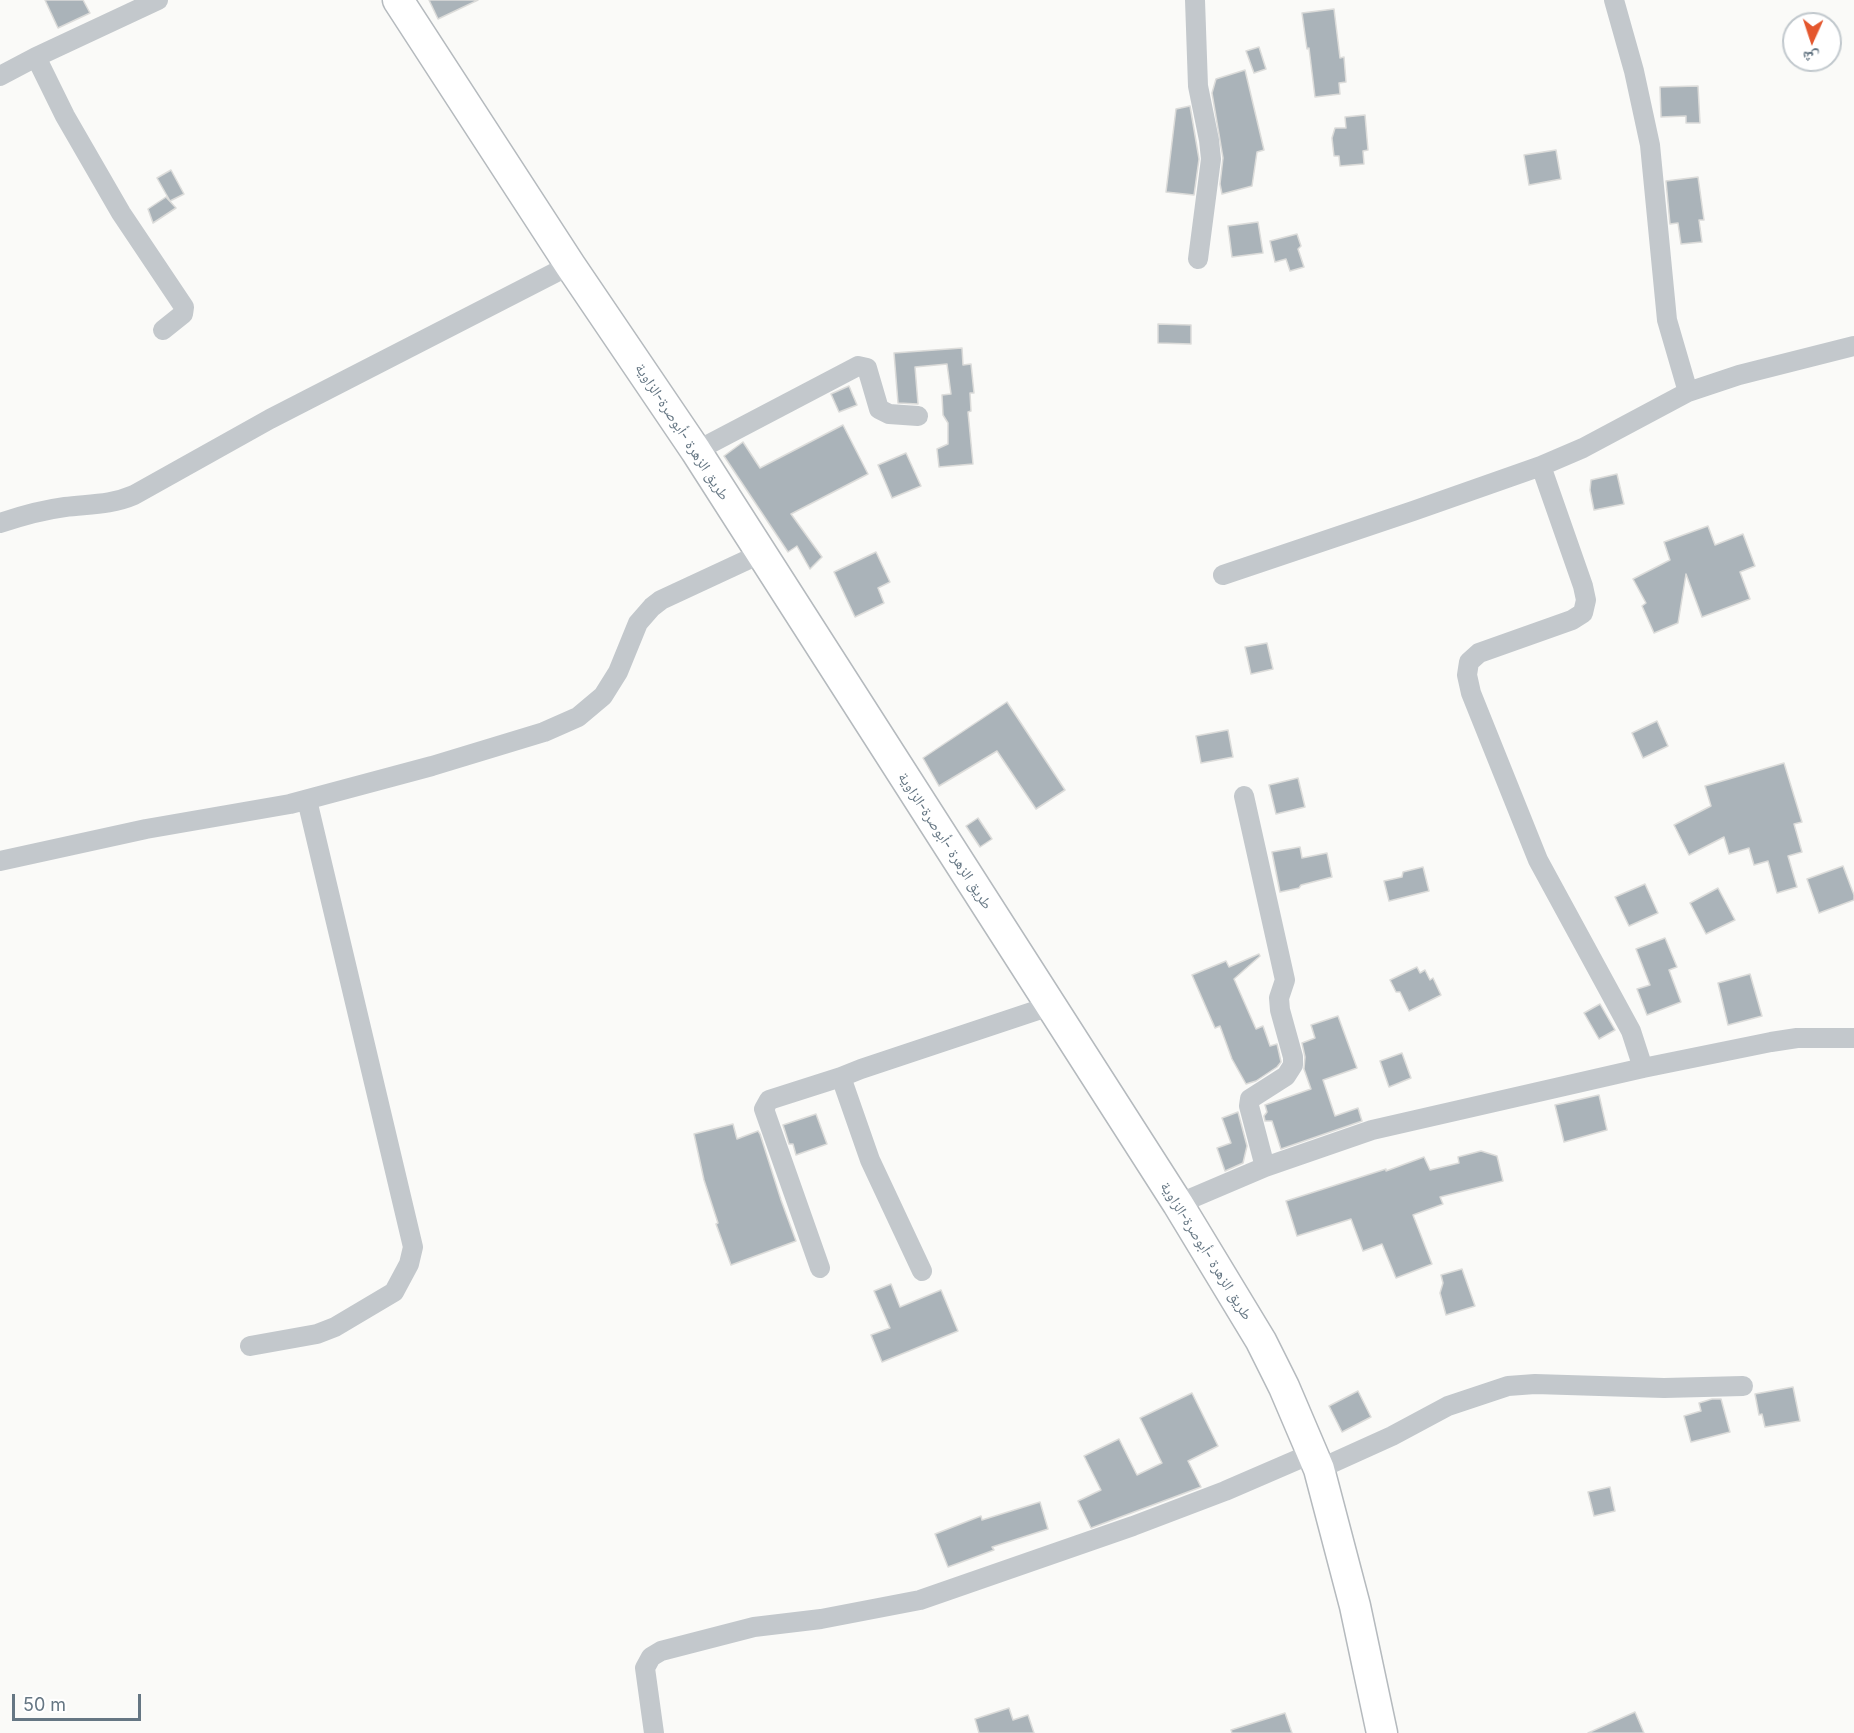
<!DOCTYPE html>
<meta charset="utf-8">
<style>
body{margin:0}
#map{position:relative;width:1854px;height:1733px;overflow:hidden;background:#fafaf8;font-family:Inter,"Noto Naskh Arabic",sans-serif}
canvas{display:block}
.north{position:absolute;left:1782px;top:12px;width:60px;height:60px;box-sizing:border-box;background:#fff;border:2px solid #c1c8cd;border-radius:50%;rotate:183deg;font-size:16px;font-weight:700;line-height:24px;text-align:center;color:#657683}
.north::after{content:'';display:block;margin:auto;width:21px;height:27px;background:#e4572e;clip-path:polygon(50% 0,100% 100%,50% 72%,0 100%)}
.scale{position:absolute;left:12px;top:1694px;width:129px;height:27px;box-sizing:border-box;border:3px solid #657683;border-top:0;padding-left:8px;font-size:18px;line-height:21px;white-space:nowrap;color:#657683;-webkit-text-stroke:4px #fff;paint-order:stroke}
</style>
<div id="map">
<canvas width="1854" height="1733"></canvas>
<div class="north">ش</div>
<div class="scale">50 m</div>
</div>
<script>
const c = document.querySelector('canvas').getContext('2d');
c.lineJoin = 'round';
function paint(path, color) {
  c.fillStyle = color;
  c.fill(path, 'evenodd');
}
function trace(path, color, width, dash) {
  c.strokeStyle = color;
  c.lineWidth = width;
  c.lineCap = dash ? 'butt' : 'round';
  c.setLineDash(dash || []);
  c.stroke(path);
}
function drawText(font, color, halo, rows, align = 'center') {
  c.font = font + ' Inter,"Noto Naskh Arabic",sans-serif';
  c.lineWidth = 6;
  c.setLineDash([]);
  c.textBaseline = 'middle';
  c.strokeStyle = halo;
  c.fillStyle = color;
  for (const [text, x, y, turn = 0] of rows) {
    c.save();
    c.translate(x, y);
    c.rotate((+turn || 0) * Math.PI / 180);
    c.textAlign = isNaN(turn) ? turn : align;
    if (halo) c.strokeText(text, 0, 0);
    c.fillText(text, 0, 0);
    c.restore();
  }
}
const building = new Path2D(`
 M45 0H83L90 13 58 28Z
 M429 0H478L438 19Z
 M1334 9 1340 58 1344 57 1346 82 1339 83 1340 94 1315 97 1309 48 1307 49 1302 13Z
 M1259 47 1266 69 1254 73 1246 51Z
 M1245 70 1264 150 1257 152 1252 186 1222 194 1220 184 1223 158 1212 93 1216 79Z
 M1698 86 1700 123H1686V116L1661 117 1660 87Z
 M1190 106 1199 159 1194 195 1166 192 1176 109Z
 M1365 115 1368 150 1363 151 1364 164 1340 166 1339 156H1334L1332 138 1335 128H1346L1345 117Z
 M1556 150 1561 179 1529 185 1524 155Z
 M171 170 184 194 170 201 157 178Z
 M1698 177 1704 220H1699L1702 242 1681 244 1678 223 1670 224 1666 181Z
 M166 197 176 208 153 223 148 209Z
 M1258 222 1263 253 1232 257 1228 226Z
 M1297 234 1301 246 1298 249 1304 267 1290 271 1286 259 1275 262 1270 241Z
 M1158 324 1191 325V344L1158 343Z
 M962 348 963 365 971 364 974 393H970L971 411 968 412 973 464 939 467 937 449 948 444V423L943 415 942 395 951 394 947 364 915 367 918 404 898 403 894 353Z
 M849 386 857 405 839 412 831 394Z
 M843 425 868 474 791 514 822 557 810 569 797 546 788 552 724 456 743 442 760 468Z
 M906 453 921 486 892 498 878 465Z
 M1617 474 1624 504 1594 510 1590 490 1591 480Z
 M1708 526 1715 545 1743 534 1755 566 1740 572 1750 599 1702 617 1686 574 1678 623 1654 633 1642 606 1646 603 1633 579 1670 560 1664 542Z
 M876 552 890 582 878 588 884 603 855 617 834 572Z
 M1267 643 1273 669 1251 674 1245 647Z
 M1007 702 1065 790 1036 809 997 751 939 786 923 758Z
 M1657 721 1668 746 1643 758 1632 733Z
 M1228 730 1233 757 1201 763 1196 736Z
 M1784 763 1802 822 1794 824 1802 852 1788 856 1797 887 1777 893 1768 861 1754 865 1749 848 1729 854 1724 837 1689 855 1674 825 1711 806 1705 786Z
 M1298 778 1305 807 1276 814 1269 785Z
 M978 818 992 839 980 847 966 826Z
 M1300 847 1302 858 1327 853 1332 877 1301 885 1299 888 1280 892 1272 852Z
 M1843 866 1854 895V900L1819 913 1807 879Z
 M1423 867 1429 891 1389 901 1384 881 1402 877 1403 872Z
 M1645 884 1658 913 1629 926 1615 897Z
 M1718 888 1735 920 1706 934 1690 903Z
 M1665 938 1677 967 1669 970 1681 1002 1647 1015 1637 989 1650 985 1636 949Z
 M1259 954 1260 956 1234 979 1256 1029 1263 1026 1270 1046 1277 1044 1281 1062 1277 1067 1256 1081 1246 1084 1232 1059 1220 1026 1215 1028 1192 975 1226 961 1229 967Z
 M1417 967 1420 973 1425 970 1430 980 1433 978 1441 995 1409 1011 1400 992H1396L1390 980Z
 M1750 974 1762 1016 1728 1025 1718 983Z
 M1600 1004 1615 1030 1599 1039 1584 1013Z
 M1338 1016 1357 1068 1323 1080 1335 1116 1358 1108 1362 1121 1281 1149 1272 1121H1265L1264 1116 1267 1112 1265 1105 1311 1089 1304 1069 1305 1057 1302 1043 1315 1038 1311 1025Z
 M1402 1053 1411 1078 1389 1087 1380 1061Z
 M1599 1095 1607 1130 1564 1142 1555 1105Z
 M1238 1112 1247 1146 1243 1163 1225 1171 1217 1148 1231 1143 1222 1118Z
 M816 1114 827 1144 796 1155 793 1144H789L783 1125Z
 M733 1124 737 1139 758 1131 760 1134 781 1200 796 1241 731 1265 716 1224 718 1223 704 1180 694 1134Z
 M1481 1151 1497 1156 1503 1181 1440 1197 1443 1204 1413 1215 1432 1264 1396 1278 1382 1244 1363 1251 1351 1219 1297 1236 1286 1201 1386 1169V1171L1424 1157 1430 1170 1459 1163 1458 1157Z
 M1462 1269 1475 1306 1446 1315 1440 1293 1443 1283 1441 1275Z
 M891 1284 900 1307 941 1290 958 1331 882 1362 871 1335 890 1328 874 1291Z
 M1793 1387 1800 1421 1765 1427 1762 1414 1759 1415 1755 1394Z
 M1358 1391 1371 1417 1342 1432 1329 1406Z
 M1192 1393 1218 1446 1188 1461 1201 1487 1091 1528 1078 1501 1101 1490 1084 1456 1119 1439 1137 1475 1162 1463 1140 1418Z
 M1712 1399H1721L1730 1432 1691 1442 1684 1416 1701 1411 1699 1403Z
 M1610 1487 1615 1511 1594 1516 1588 1492Z
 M1040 1502 1048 1529 992 1547 994 1550 948 1567 935 1534 981 1516 982 1520Z
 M1009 1708 1013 1720 1028 1715 1034 1733H979L975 1719Z
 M1635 1712 1644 1733H1588Z
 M1285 1713 1292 1733H1232L1231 1730Z`);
const street = new Path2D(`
 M1195 0 1198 86 1209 140 1211 159 1198 259
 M1614 0 1634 71 1650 145 1667 320 1688 392
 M36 57 65 116 121 213 184 307 183 314 163 330
 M0 76 36 57 158 0
 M696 451 858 366 867 368 879 409 889 414 918 416
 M1541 466 1583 586 1586 600 1583 613 1572 620 1479 653 1469 662 1467 675 1471 693 1538 860 1631 1031 1643 1068
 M0 523C21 516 42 510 65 507 89 504 111 505 134 495L270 419 570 265
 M1223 575 1413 511 1541 466 1583 448 1688 392 1739 375 1854 346
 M1244 796 1285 980 1279 998 1280 1010 1293 1057V1065L1286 1076 1250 1099 1249 1106 1265 1167
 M0 861 146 829 290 804 432 766 544 732 578 717 603 696 618 672 638 623 652 607 661 600 760 554
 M1178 1204 1265 1167 1372 1130 1643 1068 1771 1042 1797 1038H1854
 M820 1268 764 1109 769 1100 841 1077
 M922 1271 870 1160 841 1077 861 1069 1050 1006
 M250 1346 317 1334 335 1327 394 1292 409 1264 413 1247 307 800
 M1319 1469 1392 1436 1448 1406 1508 1386 1535 1384 1664 1388 1743 1386
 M654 1733 645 1668 651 1657 661 1651 754 1627 821 1619 920 1600 1133 1526 1225 1491 1313 1453`);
const primary = new Path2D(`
 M398 0 570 265 696 451 1178 1204 1261 1341 1284 1387 1319 1469 1355 1606 1382 1733`);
const streetNames = [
 ["طريق الزهرة -أبوصرة-الزاوية",682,432,57],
 ["طريق الزهرة -أبوصرة-الزاوية",945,841,57],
 ["طريق الزهرة -أبوصرة-الزاوية",1206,1251,58]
];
paint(building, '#aab3b9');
trace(building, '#dcdcda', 1.5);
trace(primary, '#b5babe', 33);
trace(street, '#c3c8cc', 20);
trace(primary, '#fff', 30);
drawText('15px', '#657683', '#fff', streetNames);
</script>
